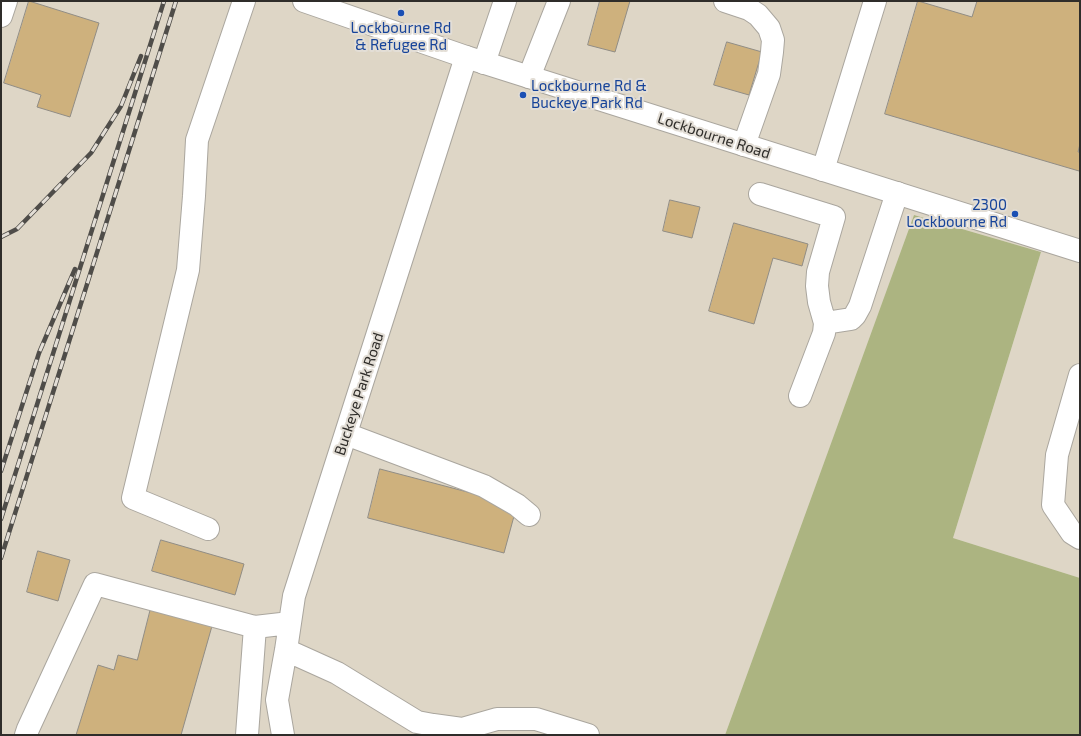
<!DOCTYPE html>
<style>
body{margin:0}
#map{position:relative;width:1081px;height:736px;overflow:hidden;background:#e3ded6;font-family:"Exo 2",sans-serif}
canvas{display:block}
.frame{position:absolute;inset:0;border:2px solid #2f2d2a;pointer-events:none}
</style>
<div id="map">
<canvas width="1081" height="736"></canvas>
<div class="frame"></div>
</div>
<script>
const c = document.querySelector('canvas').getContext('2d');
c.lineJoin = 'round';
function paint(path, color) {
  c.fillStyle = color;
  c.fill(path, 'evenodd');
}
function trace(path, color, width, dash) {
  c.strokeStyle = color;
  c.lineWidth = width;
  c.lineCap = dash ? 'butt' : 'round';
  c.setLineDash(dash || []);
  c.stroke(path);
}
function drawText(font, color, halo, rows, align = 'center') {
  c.font = font + ' "Exo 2",sans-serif';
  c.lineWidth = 4;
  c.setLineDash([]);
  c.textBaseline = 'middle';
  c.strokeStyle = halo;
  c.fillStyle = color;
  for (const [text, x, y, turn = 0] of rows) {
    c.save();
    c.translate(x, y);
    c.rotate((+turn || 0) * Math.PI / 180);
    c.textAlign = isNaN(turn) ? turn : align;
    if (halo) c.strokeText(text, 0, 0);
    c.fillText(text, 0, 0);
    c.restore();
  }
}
const built = new Path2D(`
 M1 1H1080V578L953 538 1041 252 914 215 725 735H1Z`);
const green = new Path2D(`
 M914 215 1041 252 953 538 1080 578V735H725Z`);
const building = new Path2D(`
 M29 1 99 23 70 117 37 107 41 95 4 83Z
 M600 1H630L615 52 588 45Z
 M918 1 972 17 977 1H1080V144L1078 152H1080V168L1079 171 885 114Z
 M727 42 762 52 749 95 714 85Z
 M670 200 700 207 692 238 663 231Z
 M734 223 808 244 802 266 773 258 754 324 709 311Z
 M380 469 517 505 504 553 368 518Z
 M161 540 244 564 235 595 152 571Z
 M38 551 70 560 58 601 27 592Z
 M151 608 212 626 181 735H76L98 665 114 670 118 655 137 660Z`);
const minor = new Path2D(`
 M725 1 749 9 758 15 769 28 773 40 772 52 769 74 744 145
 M1 16 6 1
 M484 63 505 1
 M529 77 559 1
 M823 170 875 1
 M760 194 834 217 818 272 817 286 819 302 825 323 824 333 800 396
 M825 323 851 319 855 315 860 306 897 193
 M1080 375 1057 455 1053 505 1072 533 1080 538
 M346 434 484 486 517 505 529 515
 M208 529 133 498 188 270 194 196 197 140 244 1
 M286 650 337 673 417 722 433 725 462 729 497 719H536L588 735
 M26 735 28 729 95 584 255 627
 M247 735 255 627 290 623
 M283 735 277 700 286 650 294 596 466 57`);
const major = new Path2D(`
 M304 1 466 57 1080 251`);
const rail = new Path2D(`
 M1 237 17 229 91 153 121 106 141 56
 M1 471 39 353 75 269
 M1 519 164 1
 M1 558 176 1`);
const markers = [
 [401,13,4,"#1a4fb4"],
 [523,95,4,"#1a4fb4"],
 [1015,214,4,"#1a4fb4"]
];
const transitNames = [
 ["Lockbourne Rd",401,28],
 ["& Refugee Rd",401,45],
 ["Lockbourne Rd &",531,86,"left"],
 ["Buckeye Park Rd",531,103,"left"],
 ["2300",1007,205,"right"],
 ["Lockbourne Rd",1007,222,"right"]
];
const streetNames = [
 ["Lockbourne Road",714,136,18],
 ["Buckeye Park Road",359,394,-72]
];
paint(built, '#ded6c6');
paint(green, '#acb481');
paint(building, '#ceb17d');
trace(building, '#918d85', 1);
trace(minor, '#aaa69e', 24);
trace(major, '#aaa69e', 24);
trace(minor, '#fff', 22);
trace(major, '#fff', 22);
trace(rail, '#4f4d49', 4.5);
trace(rail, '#e3ded6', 3, [9]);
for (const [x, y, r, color] of markers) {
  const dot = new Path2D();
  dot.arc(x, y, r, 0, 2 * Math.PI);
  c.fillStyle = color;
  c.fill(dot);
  trace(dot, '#e3ded6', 1.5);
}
drawText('15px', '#164399', '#e3ded6', transitNames);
drawText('15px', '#2f2d2a', '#e3ded6', streetNames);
</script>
